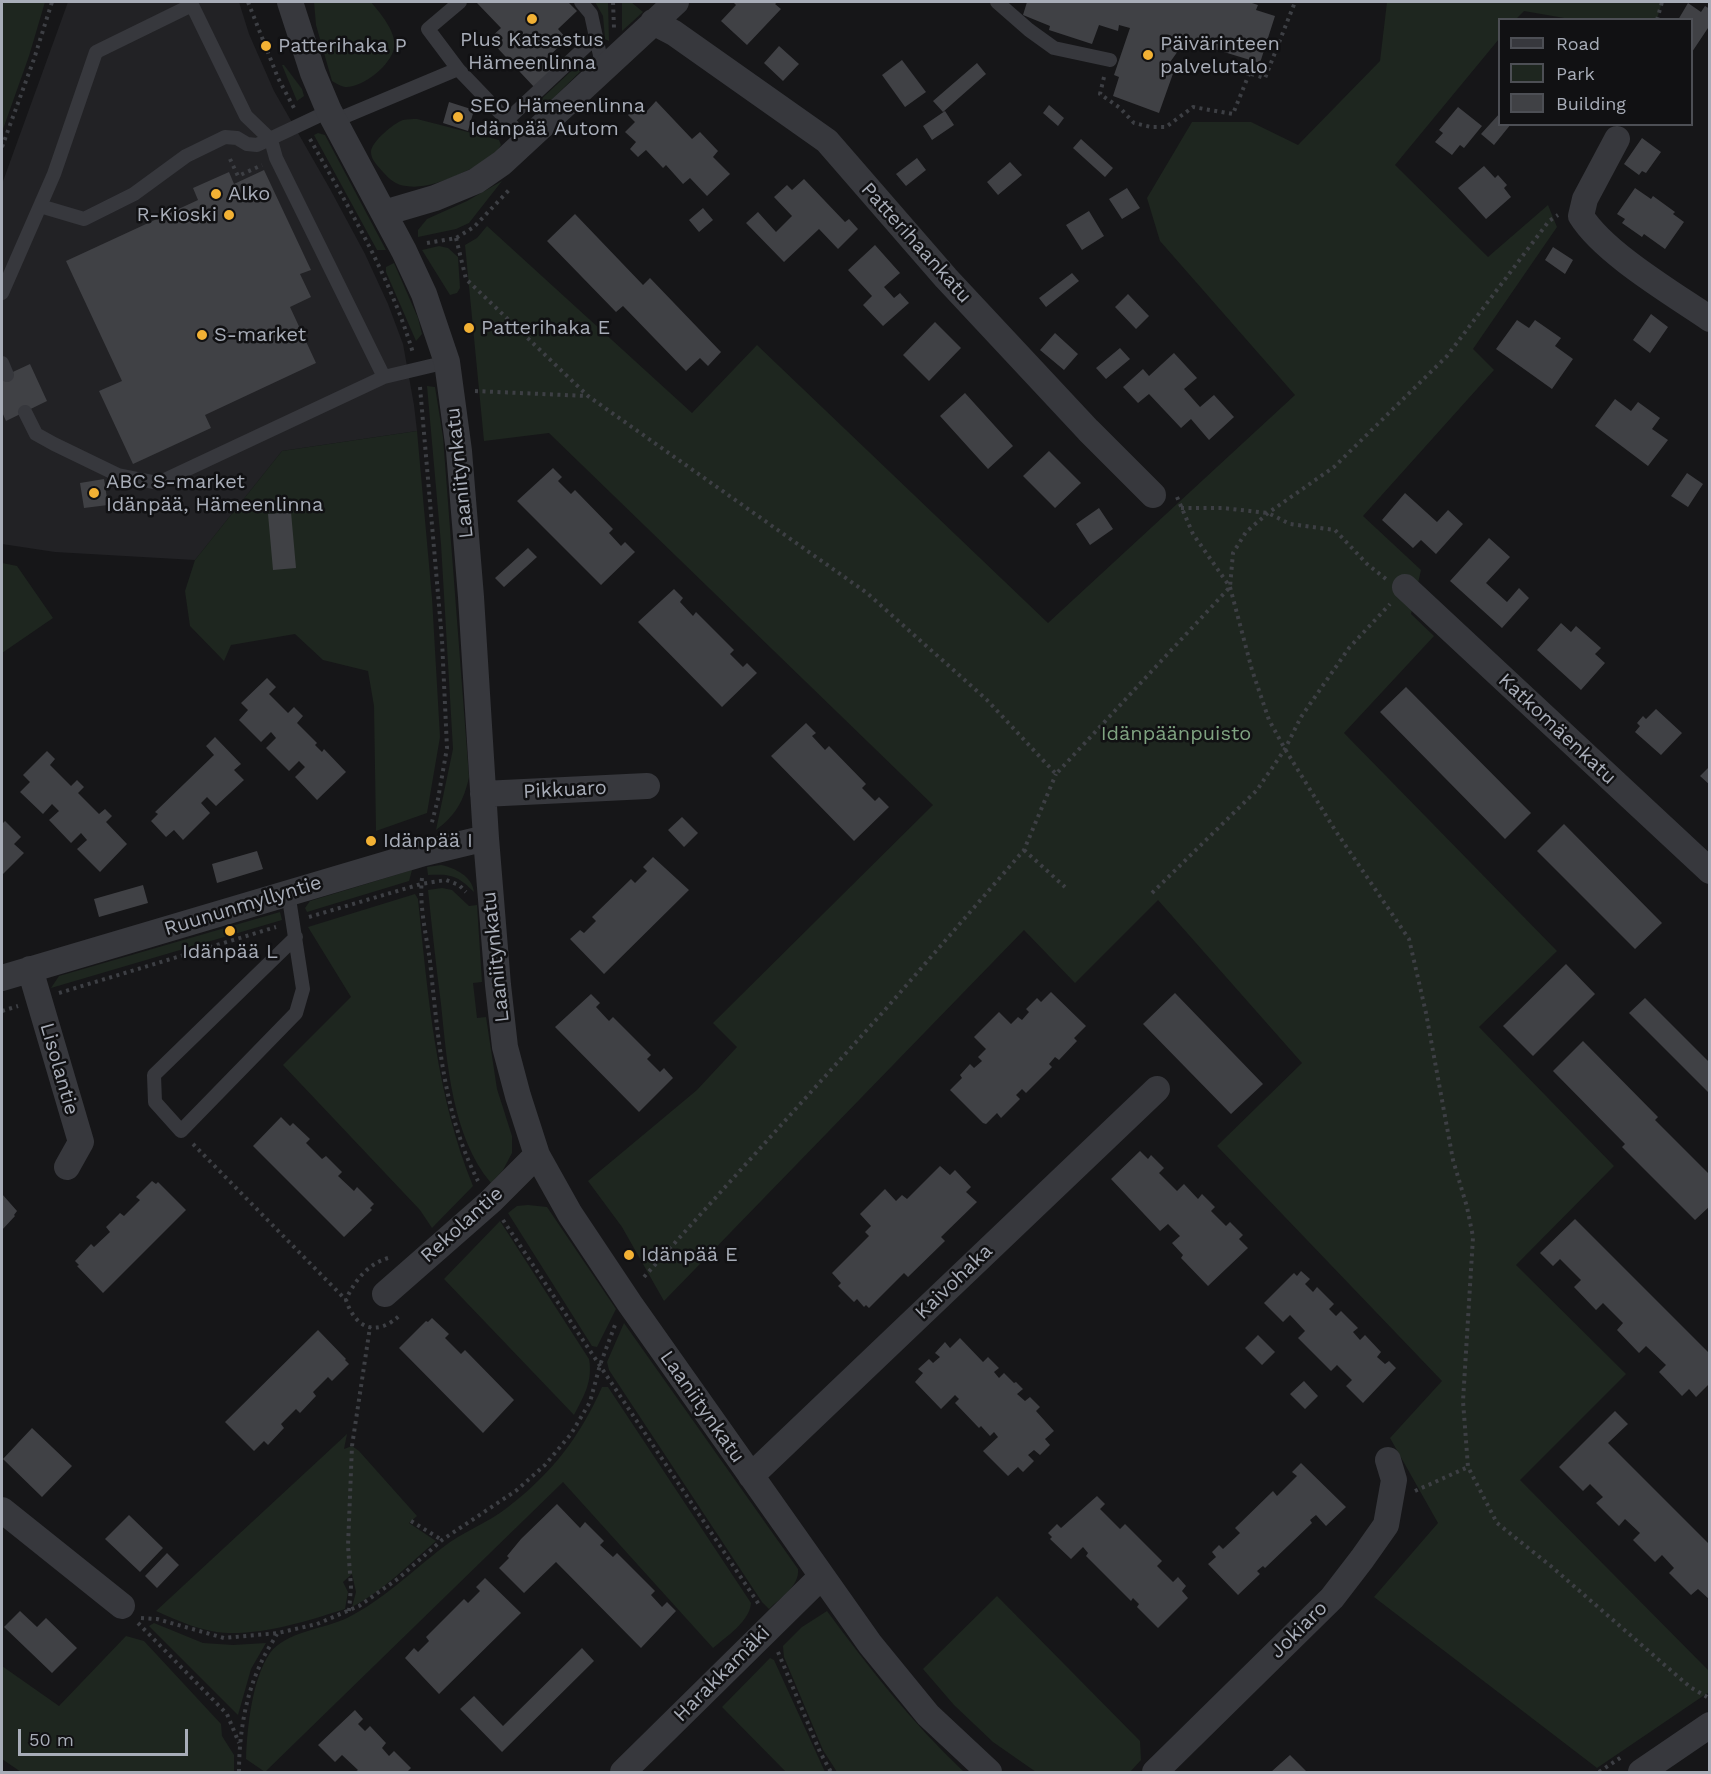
<!DOCTYPE html>
<meta charset="utf-8">
<style>
body{margin:0}
#map{position:relative;width:1711px;height:1774px;overflow:hidden;background:#161618;font-family:"Work Sans",sans-serif}
canvas{display:block}
.frame{position:absolute;inset:0;border:3px solid #a8adb8;pointer-events:none}
.legend{position:absolute;left:1498px;top:18px;width:195px;height:108px;box-sizing:border-box;background:#111113;border:2px solid #4d4f55;margin:0;padding:8px 10px;list-style:none;font-size:18px;color:#a8adb8}
.legend li{display:flex;align-items:center;gap:12px;height:30px}
.legend b{width:30px;border:2px solid #4d4f55}
.scale{position:absolute;left:18px;top:1729px;width:170px;height:27px;box-sizing:border-box;border:3px solid #a8adb8;border-top:0;padding-left:8px;font-size:18px;line-height:21px;white-space:nowrap;color:#a8adb8;-webkit-text-stroke:4px #111113;paint-order:stroke}
</style>
<div id="map">
<canvas width="1711" height="1774"></canvas>
<div class="frame"></div>
<ul class="legend">
<li><b style="height:8px;background:#37383d"></b>Road</li>
<li><b style="height:16px;background:#1e261f"></b>Park</li>
<li><b style="height:16px;background:#404145"></b>Building</li>
</ul>
<div class="scale">50 m</div>
</div>
<script>
const c = document.querySelector('canvas').getContext('2d');
c.lineJoin = 'round';
function paint(path, color) {
  c.fillStyle = color;
  c.fill(path, 'evenodd');
}
function trace(path, color, width, dash) {
  c.strokeStyle = color;
  c.lineWidth = width;
  c.lineCap = dash ? 'butt' : 'round';
  c.setLineDash(dash || []);
  c.stroke(path);
}
function drawText(font, color, halo, rows, align = 'center') {
  c.font = font + ' "Work Sans",sans-serif';
  c.lineWidth = 5;
  c.setLineDash([]);
  c.textBaseline = 'middle';
  c.strokeStyle = halo;
  c.fillStyle = color;
  for (const [text, x, y, turn = 0] of rows) {
    c.save();
    c.translate(x, y);
    c.rotate((+turn || 0) * Math.PI / 180);
    c.textAlign = isNaN(turn) ? turn : align;
    if (halo) c.strokeText(text, 0, 0);
    c.fillText(text, 0, 0);
    c.restore();
  }
}
const built = new Path2D(`
 M68 2H239L249 34 274 91 330 189 365 254 388 304 403 344 414 405 417 431 282 451 195 560 55 552 2 544V184Z`);
const green = new Path2D(`
 M2 2H45L29 56 2 132Z
 M314 2H371C380 13 397 32 394 48 391 65 363 88 345 87 340 86 336 83 332 81L316 25Z
 M595 2H608L609 41 605 39 603 16Z
 M622 2H631L643 12 622 31Z
 M1387 2H1662L1657 19H1570L1524 11 1516 19 1500 20 1499 39 1395 165 1488 257 1548 205 1557 227 1473 349 1494 370 1363 516 1421 570 1411 614 1434 636 1344 733 1557 951 1479 1027 1614 1166 1516 1265 1626 1374 1520 1480 1709 1671V1692L1597 1768 1374 1597 1438 1523 1390 1438 1442 1381 1217 1146 1302 1063 1158 900 1075 983 1024 930 664 1301 622 1227 588 1181 697 1090 737 1047 713 1023 933 805 549 433 484 441 465 245 477 238 487 226 692 413 757 345 1048 623 1295 395 1160 241 1147 198 1192 122H1251L1298 145 1380 61Z
 M586 57 589 63 541 110 535 105Z
 M282 65H284L302 89 304 96 297 101Z
 M417 119 499 140 501 145C493 159 475 167 460 174 444 181 424 189 406 186 396 185 389 179 383 172 378 166 371 160 371 152 371 142 394 123 403 120 407 119 413 119 417 119Z
 M318 133 325 135 386 250H377L314 135Z
 M502 181 469 223 456 229 418 237V230L427 219 467 201Z
 M439 246 448 248 458 257 460 288 457 293 450 295 422 250Z
 M394 263 418 318 422 334 416 341 386 272V267Z
 M427 386 435 387 443 437 469 777C464 801 455 816 436 830L453 749 441 544Z
 M417 431 432 598 440 737 427 813 376 831 374 706 368 671 323 660 295 634 231 645 224 661 190 626 185 591 195 560 282 451Z
 M2 563 17 566 53 618 2 653Z
 M441 865C455 868 472 876 474 892 457 875 451 874 428 875L427 867Z
 M412 870 409 881 307 912 305 908 310 901Z
 M442 888 452 890 469 906 477 905 482 982 473 983 477 1018 486 1017 497 1089 512 1136V1153L503 1170 491 1183C452 1137 447 1062 441 1004 436 966 432 928 428 890Z
 M415 894 418 899C428 996 436 1095 473 1186L432 1228 420 1210 283 1065 351 997 308 927Z
 M280 912 282 920 51 988 59 976Z
 M528 1205 547 1207 616 1309 597 1347 592 1346 508 1213 517 1206Z
 M500 1221 589 1359C593 1381 584 1396 574 1415L444 1279Z
 M624 1323 798 1569C800 1586 780 1598 769 1609L762 1602 609 1370 607 1362Z
 M602 1387H608L751 1603C750 1621 726 1637 713 1648L563 1482 265 1772 246 1759C247 1728 252 1679 270 1653 285 1632 324 1629 347 1618 383 1600 411 1572 442 1548 462 1532 488 1523 508 1507 551 1474 580 1437 602 1387Z
 M347 1434 344 1449 352 1446 359 1451 417 1516 409 1523 436 1541C409 1564 383 1591 352 1607L356 1592 352 1574 343 1582 348 1592 345 1609C307 1621 268 1634 227 1633 203 1632 178 1621 156 1611Z
 M997 1596 1140 1741 1141 1760 1130 1772H1036L993 1742 954 1705 923 1669Z
 M827 1611C869 1668 912 1723 964 1772H837L823 1750 784 1657 783 1646 802 1627Z
 M154 1623 203 1643 233 1645 266 1643 251 1669 238 1715 149 1626Z
 M126 1636 144 1641 221 1724 222 1736 234 1755V1772H21L2 1759V1666L59 1706Z
 M770 1658 774 1660 825 1772H786L722 1707Z`);
const building = new Path2D(`
 M478 2H568L577 11 558 29 567 39 545 60 554 69 535 88 489 39 501 28 477 3Z
 M735 2H778L775 4 781 9 747 45 721 21 736 5 734 3Z
 M1027 2H1249L1258 5 1256 10 1275 16 1260 63 1214 49 1216 41 1193 42 1178 51 1168 65 1175 68 1159 113 1113 96 1119 77 1114 75 1130 28 1119 25 1118 31 1099 25 1092 44 1049 30 1050 26 1023 15Z
 M1688 3 1701 12 1705 6 1710 9V25L1692 52V20H1678Z
 M779 46 799 64 783 81 764 63Z
 M902 60 926 92 905 107 882 75Z
 M977 63 986 74 943 112 933 101Z
 M656 101 692 139 700 132 718 151 713 157 730 174 707 196 690 178 683 184 666 165 663 168 646 150 638 157 630 149 636 142 625 132 635 122 628 115 639 104 646 112Z
 M449 102 474 110 468 131 443 123Z
 M1049 105 1064 118 1058 126 1043 113Z
 M1458 107 1482 126 1464 148 1460 145 1452 155 1435 142 1443 133 1439 130Z
 M945 111 954 125 932 140 923 126Z
 M1500 113V124H1511L1494 145 1481 134Z
 M1642 138 1661 152 1646 173 1642 171 1639 175 1624 164Z
 M1081 139 1113 168 1105 177 1073 148Z
 M917 158 926 170 906 186 896 174Z
 M1010 162 1022 175 998 195 987 182Z
 M1484 166 1495 178 1498 175 1507 185 1504 188 1511 197 1486 219 1458 188Z
 M264 170 311 270 300 274 311 297 290 307 316 363 205 415 211 428 133 464 99 391 122 381 66 261 198 200 193 188 229 172 234 184Z
 M804 179 845 222 849 219 858 229 838 249 819 229 784 262 746 223 758 212 776 232 792 216 774 197 787 185 792 190Z
 M1127 188 1140 208 1122 219 1109 199Z
 M1635 188 1651 199 1653 196 1675 212 1673 214 1684 222 1665 249 1644 234 1642 237 1622 223 1625 219 1617 214Z
 M703 208 713 220 699 232 689 220Z
 M1089 211 1104 236 1082 250 1066 225Z
 M575 214 643 285 650 278 721 352 708 366 700 358 686 371 623 306 616 312 547 241Z
 M875 245 900 273 884 287 894 298 900 293 909 303 883 326 863 305 872 296 848 270Z
 M1553 247 1573 260 1565 274 1545 260Z
 M1072 273 1079 281 1046 307 1039 298Z
 M1128 294 1149 316 1136 329 1115 307Z
 M1651 314 1668 327 1650 353 1633 340Z
 M1517 320 1529 328 1535 320 1561 338 1555 346 1573 359 1552 389 1496 349Z
 M935 322 961 348 929 381 903 355Z
 M1055 333 1078 354 1064 370 1040 350Z
 M1120 348 1130 359 1106 379 1096 368Z
 M1174 353 1197 378 1184 389 1200 407 1214 395 1234 417 1209 440 1191 419 1181 428 1149 394 1138 403 1123 387 1143 369 1149 376Z
 M30 364 47 401 6 421 2 412V377Z
 M965 393 1013 446 988 469 940 416Z
 M1615 399 1631 411 1638 402 1660 418 1652 429 1668 440 1648 466 1595 426Z
 M1049 451 1081 483 1055 508 1023 476Z
 M553 468 562 477 558 481 571 494 575 490 613 529 609 533 621 546 625 542 635 552 601 585 517 501Z
 M1687 473 1703 484 1688 507 1671 496Z
 M104 479 108 505 84 508 80 483Z
 M1405 493 1437 522 1448 510 1463 524 1436 554 1421 540 1413 548 1382 520Z
 M1099 508 1113 529 1090 545 1076 524Z
 M291 512 296 568 273 570 268 514Z
 M1489 538 1510 557 1486 583 1507 602 1519 588 1529 598 1502 628 1450 581Z
 M528 548 537 557 504 587 495 578Z
 M674 589 683 598 680 602 693 616 696 612 734 650 730 654 743 667 747 663 757 673 722 707 638 622Z
 M1561 623 1571 632 1576 626 1601 648 1595 654 1605 663 1581 690 1537 650Z
 M267 678 276 687 269 694 288 713 294 707 303 716 297 723 317 743 315 745 322 752 324 749 346 772 317 800 295 777 305 767 299 761 289 771 266 748 276 738 271 732 261 742 239 720 248 710 241 703Z
 M1406 687 1531 813 1505 839 1380 712Z
 M1656 709 1682 733 1661 755 1635 732 1640 726 1637 723 1643 716 1646 719Z
 M806 723 816 733 812 736 825 750 829 746 866 784 862 788 875 801 879 797 889 807 854 841 771 756Z
 M215 737 241 764 234 770 244 780 216 806 207 797 201 803 210 813 183 840 174 830 166 837 151 821 158 814 155 812 214 755 206 746Z
 M47 751 55 759 50 765 71 786 77 780 84 787 78 793 99 814 105 809 112 816 106 822 127 844 100 872 77 849 87 840 81 833 71 843 49 820 59 811 52 804 43 814 20 792 30 782 23 775Z
 M1710 766V785L1700 776Z
 M682 817 698 833 684 847 668 830Z
 M5 821 21 837 14 844 24 853 2 875V824Z
 M1564 824 1662 923 1635 949 1537 851Z
 M257 851 263 869 217 883 212 864Z
 M653 857 689 890 604 974 570 939 580 930 584 933 596 921 592 917 631 879 635 883 647 871 643 867Z
 M143 885 148 903 99 917 94 899Z
 M1566 964 1595 994 1533 1056 1503 1026Z
 M1051 992 1086 1026 1074 1038 1077 1041 1059 1060 1055 1057 1049 1064 1052 1067 1026 1093 1022 1089 1016 1095 1020 1099 1001 1118 997 1113 986 1124 983 1123 950 1090 962 1078 960 1075 970 1064 974 1068 982 1061 978 1057 986 1049 974 1037 999 1012 1011 1024 1018 1017 1022 1020 1029 1012 1026 1009 1037 998 1041 1002Z
 M1175 993 1263 1084 1231 1114 1143 1024Z
 M591 994 600 1003 596 1007 609 1021 613 1017 651 1055 647 1059 660 1072 664 1068 673 1078 639 1112 555 1027Z
 M1645 998 1710 1063V1094L1629 1013Z
 M1583 1041 1658 1117 1655 1120 1710 1175V1206L1695 1220 1622 1147 1625 1144 1553 1071Z
 M281 1117 290 1126 293 1123 310 1139 306 1143 322 1159 326 1156 342 1172 338 1176 354 1191 357 1187 374 1204 370 1208 372 1210 344 1237 253 1146Z
 M1140 1151 1148 1159 1151 1155 1164 1168 1159 1173 1177 1191 1184 1184 1198 1199 1202 1194 1215 1207 1211 1211 1226 1226 1230 1222 1243 1235 1239 1239 1248 1248 1208 1286 1181 1258 1183 1255 1172 1243 1180 1236 1168 1224 1160 1231 1111 1179Z
 M940 1166 950 1175 955 1170 971 1187 966 1192 977 1202 941 1237 945 1241 908 1277 904 1273 869 1308 866 1305 864 1307 857 1299 854 1302 838 1286 841 1283 832 1273 869 1236 865 1232 871 1226 860 1214 885 1189 896 1201 902 1195 907 1199Z
 M152 1181 156 1184 158 1182 186 1210 103 1293 77 1266 79 1265 75 1261 91 1244 94 1247 110 1232 106 1227 120 1213 124 1216 140 1200 136 1197Z
 M2 1194 17 1211 14 1215 15 1216 2 1230Z
 M1575 1219 1710 1354V1383L1696 1397 1689 1389 1682 1396 1659 1372 1666 1365 1646 1346 1639 1353 1617 1330 1623 1323 1603 1303 1596 1310 1574 1287 1581 1280 1560 1259 1553 1266 1540 1253Z
 M1301 1271 1310 1279 1305 1284 1313 1292 1317 1287 1334 1304 1329 1309 1336 1316 1341 1311 1358 1328 1353 1332 1360 1340 1365 1335 1381 1352 1377 1357 1385 1364 1389 1361 1396 1368 1363 1403 1346 1386 1352 1380 1337 1365 1331 1371 1298 1338 1305 1331 1290 1315 1283 1322 1264 1303 1294 1273 1297 1276Z
 M432 1318 449 1334 445 1338 461 1354 465 1350 514 1400 483 1433 399 1348 426 1321 428 1322Z
 M318 1330 346 1359 345 1360 349 1364 332 1381 328 1377 313 1392 316 1396 300 1413 296 1409 281 1424 284 1428 268 1445 264 1441 254 1451 225 1422Z
 M1258 1335 1275 1352 1262 1365 1245 1348Z
 M960 1338 983 1362 988 1357 999 1368 994 1372 999 1378 1004 1373 1014 1383 1016 1382 1023 1389 1017 1394 1025 1401 1030 1397 1040 1407 1036 1411 1054 1431 1045 1439 1050 1445 1040 1455 1034 1450 1028 1455 1034 1461 1023 1472 1018 1467 1008 1476 983 1451 998 1437 994 1432 990 1436 981 1426 979 1428 955 1403 959 1399 955 1395 941 1409 915 1382 923 1373 918 1369 929 1359 933 1363 940 1357 935 1353 945 1342 950 1348Z
 M1304 1381 1318 1396 1305 1409 1290 1394Z
 M1615 1411 1628 1424 1608 1443 1710 1545V1600L1698 1589 1691 1595 1669 1573 1674 1568 1662 1555 1655 1562 1633 1540 1640 1533 1625 1519 1619 1526 1596 1503 1603 1497 1590 1484 1583 1491 1559 1467Z
 M32 1428 72 1466 42 1497 3 1459Z
 M1301 1463 1346 1507 1326 1526 1316 1515 1310 1520 1312 1523 1265 1568 1263 1566 1257 1571 1260 1574 1238 1595 1208 1564 1216 1557 1212 1552 1219 1545 1223 1549 1240 1533 1235 1528 1273 1491 1277 1496 1297 1476 1292 1472Z
 M1097 1496 1105 1504 1100 1509 1120 1529 1125 1524 1162 1561 1157 1566 1173 1582 1178 1577 1186 1586 1182 1591 1188 1598 1158 1628 1137 1607 1139 1604 1133 1598 1131 1601 1086 1556 1088 1553 1083 1547 1071 1559 1050 1539 1052 1537 1048 1533 1057 1524 1061 1528Z
 M557 1504 580 1528 585 1522 604 1541 600 1545 613 1557 617 1553 655 1591 651 1595 662 1607 667 1602 676 1611 641 1648 556 1562 524 1593 499 1568 509 1558 507 1556 521 1539Z
 M129 1515 163 1548 140 1572 105 1539Z
 M167 1553 179 1565 157 1588 145 1576Z
 M485 1578 521 1613 439 1694 405 1658 414 1648 418 1652 429 1641 426 1637 464 1599 468 1603 480 1591 476 1587Z
 M20 1611 37 1627 46 1618 77 1648 52 1673 4 1627Z
 M582 1648 594 1661 502 1752 460 1709 474 1696 503 1726Z
 M355 1710 363 1719 358 1724 365 1731 370 1726 386 1743 382 1748 389 1756 394 1751 411 1768 407 1772H355L358 1770 342 1755 335 1762 318 1745Z
 M1290 1755 1307 1772H1271Z`);
const path = new Path2D(`
 M248 2 278 78 294 108
 M613 2 614 28
 M1657 20 1662 2
 M1237 70 1265 78 1295 2
 M1104 77 1100 94 1120 108 1134 123 1151 127H1166L1193 107 1233 114 1249 74
 M310 139C349 208 390 276 413 353
 M2 147 34 59 52 2
 M230 159 238 176 262 165
 M456 238 466 279 588 396 867 593 987 700 1056 774 1230 587 1233 553 1246 532 1268 513 1334 467 1447 356 1549 221 1558 215
 M427 243 456 238 474 227 510 189
 M420 387 442 640 447 748 438 799 431 826
 M475 391 587 396
 M1177 497 1193 534 1230 587 1252 670 1269 720 1285 749 1335 830 1409 939 1426 1013 1453 1160 1467 1207 1473 1237 1463 1401 1468 1467 1497 1523 1552 1567 1690 1687 1707 1697
 M1181 508H1223L1268 513 1290 524 1335 530 1367 564 1386 579
 M1024 850 1065 887
 M422 878C419 905 426 934 430 961 438 1036 443 1113 478 1181
 M1152 893 1257 790 1285 749 1301 717 1349 648 1390 604
 M309 917 421 884 446 880 459 885 466 892
 M59 993 276 927
 M2 1011 18 1006
 M193 1144 346 1300
 M503 1220 760 1606
 M388 1258C368 1264 354 1281 346 1300 356 1330 378 1337 401 1314
 M644 1277 884 1011 1024 850 1056 774
 M1415 1491 1468 1467
 M411 1521 442 1540
 M349 1611 351 1587 348 1546 352 1446 370 1327
 M141 1618 157 1619 224 1638 278 1633 317 1624 359 1606 399 1578 442 1540 517 1490 545 1465 571 1434 590 1402 600 1365 615 1325
 M138 1623 227 1714 239 1743
 M778 1652 820 1752 831 1772
 M239 1772C239 1736 245 1696 261 1663 265 1653 272 1643 277 1634
 M1599 1772 1623 1756`);
const service = new Path2D(`
 M581 2 591 14 603 69
 M997 2 1029 30 1054 48 1110 60
 M458 69 428 29 460 2
 M507 120 596 37
 M334 121 458 69 527 141
 M40 206 84 219 134 194 186 156 225 137 237 138 247 144 257 145 329 111
 M2 293 54 174 96 52 192 5 246 116 271 140 276 158 384 377 447 362
 M2 363 7 375
 M25 412 36 434 54 444 118 475 158 483 384 377
 M288 892 303 989 296 1013 181 1131 155 1102 154 1075 296 937`);
const minor = new Path2D(`
 M290 2 313 73 329 111 404 251 424 294 447 362 459 451 471 597 486 838 498 985 505 1047 518 1096 537 1155 570 1214 630 1304 870 1644 928 1715 989 1772
 M653 22 674 33 827 141 946 278 1088 430 1153 495
 M1617 139 1585 199 1581 216C1604 253 1672 293 1710 319
 M384 213 435 198 476 181 502 163 676 2
 M1405 587 1710 871
 M483 794 647 786
 M30 969 81 1142 67 1167
 M2 978 424 853 486 838
 M385 1294 491 1201 537 1155
 M751 1476 1157 1089
 M2 1510 122 1606
 M623 1772 822 1576
 M1155 1772 1332 1598 1362 1559 1386 1525 1394 1480 1388 1460
 M1641 1772 1710 1725`);
const markers = [
 [532,19,6,"#f2b134"],
 [266,46,6,"#f2b134"],
 [1148,55,6,"#f2b134"],
 [458,117,6,"#f2b134"],
 [216,194,6,"#f2b134"],
 [229,215,6,"#f2b134"],
 [469,328,6,"#f2b134"],
 [202,335,6,"#f2b134"],
 [94,493,6,"#f2b134"],
 [371,841,6,"#f2b134"],
 [230,931,6,"#f2b134"],
 [629,1255,6,"#f2b134"]
];
const poiNames = [
 ["Plus Katsastus",532,40,"center"],
 ["Hämeenlinna",532,63,"center"],
 ["Päivärinteen",1160,44],
 ["palvelutalo",1160,67],
 ["Patterihaka P",278,46],
 ["SEO Hämeenlinna",470,106],
 ["Idänpää Autom",470,129],
 ["Alko",228,194],
 ["R-Kioski",217,215,"right"],
 ["Patterihaka E",481,328],
 ["S-market",214,335],
 ["ABC S-market",106,482],
 ["Idänpää, Hämeenlinna",106,505],
 ["Idänpää I",383,841],
 ["Idänpää L",230,952,"center"],
 ["Idänpää E",641,1255]
];
const streetNames = [
 ["Patterihaankatu",916,243,48],
 ["Laaniitynkatu",460,473,-96],
 ["Katkomäenkatu",1557,729,43],
 ["Pikkuaro",565,790,-3],
 ["Ruununmyllyntie",243,906,-17],
 ["Laaniitynkatu",496,957,-96],
 ["Lisolantie",59,1069,74],
 ["Rekolantie",462,1225,-42],
 ["Kaivohaka",954,1282,-44],
 ["Laaniitynkatu",702,1407,55],
 ["Jokiaro",1299,1630,-45],
 ["Harakkamäki",722,1674,-45]
];
const parkNames = [
 ["Idänpäänpuisto",1176,734]
];
paint(built, '#222225');
paint(green, '#1e261f');
paint(building, '#404145');
trace(path, '#3d3f44', 4, [3, 4.5]);
trace(service, '#37383d', 14);
trace(minor, '#37383d', 26);
for (const [x, y, r, color] of markers) {
  const dot = new Path2D();
  dot.arc(x, y, r, 0, 2 * Math.PI);
  c.fillStyle = color;
  c.fill(dot);
  trace(dot, '#111113', 2);
}
drawText('20px', '#a8adb8', '#111113', poiNames, 'left');
drawText('20px', '#a8adb8', '#111113', streetNames);
drawText('20px', '#7fa381', '#111113', parkNames);
</script>
